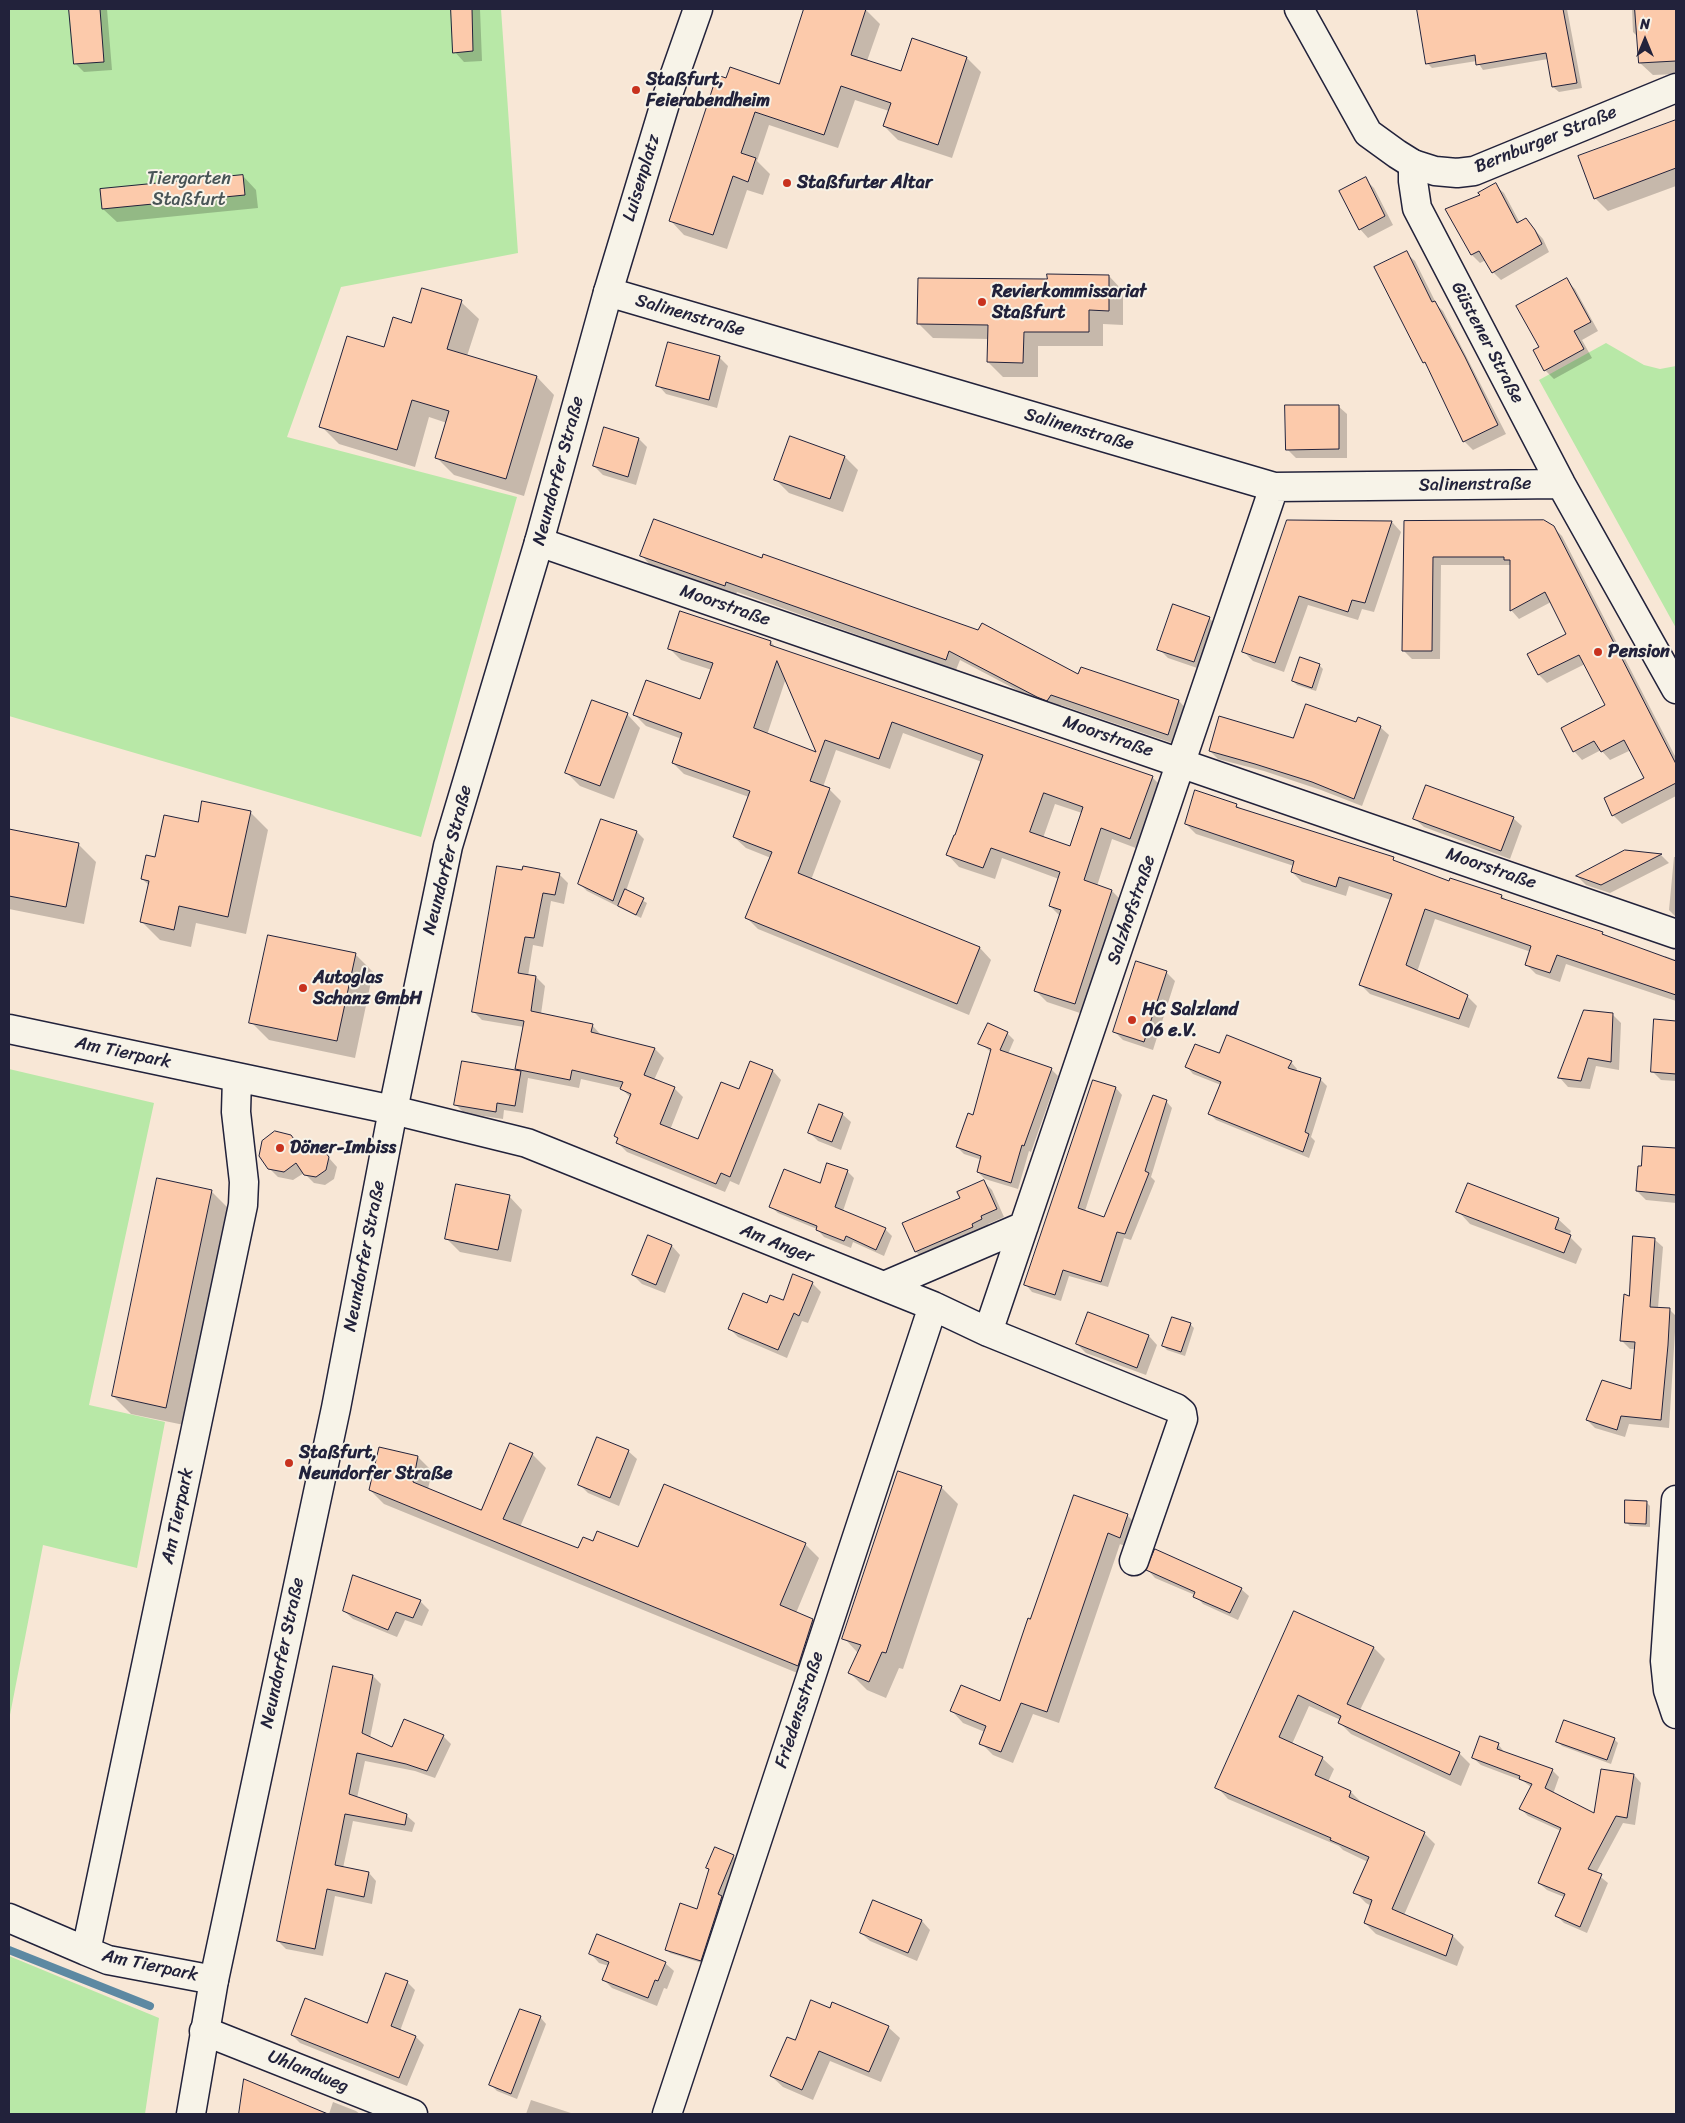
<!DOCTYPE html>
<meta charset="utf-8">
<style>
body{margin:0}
#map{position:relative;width:1685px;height:2123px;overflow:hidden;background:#f8e7d6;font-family:Sriracha,sans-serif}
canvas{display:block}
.frame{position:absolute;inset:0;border:10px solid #22223b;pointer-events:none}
.north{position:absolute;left:1620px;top:15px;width:50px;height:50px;-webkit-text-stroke:4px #f7f3e8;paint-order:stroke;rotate:0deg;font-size:14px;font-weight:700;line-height:20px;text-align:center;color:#22223b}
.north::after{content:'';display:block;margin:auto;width:18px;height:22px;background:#22223b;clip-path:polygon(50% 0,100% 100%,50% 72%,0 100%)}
</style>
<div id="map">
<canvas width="1685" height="2123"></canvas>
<div class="frame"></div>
<div class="north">N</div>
</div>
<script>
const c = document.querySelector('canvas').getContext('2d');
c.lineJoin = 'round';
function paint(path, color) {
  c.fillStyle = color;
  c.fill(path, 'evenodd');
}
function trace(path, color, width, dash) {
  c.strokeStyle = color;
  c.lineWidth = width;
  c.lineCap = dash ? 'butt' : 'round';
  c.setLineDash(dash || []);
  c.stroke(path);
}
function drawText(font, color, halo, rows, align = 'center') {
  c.font = font + ' Sriracha,sans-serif';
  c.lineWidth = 4;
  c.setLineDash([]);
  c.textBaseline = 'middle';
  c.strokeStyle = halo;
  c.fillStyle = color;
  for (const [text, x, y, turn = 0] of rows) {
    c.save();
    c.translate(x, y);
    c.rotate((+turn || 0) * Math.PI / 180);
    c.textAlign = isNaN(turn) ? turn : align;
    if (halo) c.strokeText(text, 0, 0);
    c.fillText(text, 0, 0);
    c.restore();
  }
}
const green = new Path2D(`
 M9 9H501L518 253 341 287 287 437 517 497 421 837 9 716Z
 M1606 343 1644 365 1660 369 1676 366V628L1539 380Z
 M9 1069 154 1103 89 1405 165 1422 137 1568 43 1545 9 1720Z
 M9 1956 159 2018 145 2114H9Z`);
const shadow = new Path2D(`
 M71 9H107L112 70 84 72 75 63Z
 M453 9H480L482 61 464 62 455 52Z
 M806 9 866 10 880 24 867 61 902 73 967 58 981 72 952 158 898 140 884 126 889 111 855 100 838 148 769 125 757 161 770 174 763 195 747 190 727 249 684 235 670 220 727 79 780 86Z
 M1418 9H1567L1582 88 1559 92 1553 87 1548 59 1483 70 1477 61 1432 68 1427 63Z
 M1632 9H1676V74L1653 75 1640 63 1638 37 1633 32Z
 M1676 121V186L1608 211 1595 198 1579 157Z
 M243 176 256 190 258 208 117 222 103 209Z
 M1365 179 1374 188 1393 225 1368 238 1360 229Z
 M1495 185 1504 193 1520 223 1526 220 1543 239 1549 252 1501 280 1493 272 1486 260 1480 263 1472 255 1447 210 1482 196Z
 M1406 253 1415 261 1437 305 1443 311 1506 434 1473 450 1464 441 1429 368 1424 362Z
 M1109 276 1123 291V325L1103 324V346H1038V377H1003L988 362 989 339 933 338 919 324Z
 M1566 280 1575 289 1598 331 1582 340 1592 358 1554 379 1545 370Z
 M461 302 479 319 467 356 537 377 554 395 524 496 454 475 436 457 447 423 429 417 415 467 339 444 321 426 385 349 412 324Z
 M719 357 728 366 717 408 666 394 658 385Z
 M1338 406 1347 414V458H1296L1287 449Z
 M639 439 647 447 636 485 603 475 594 466Z
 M845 457 858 470 843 512 789 493 775 479Z
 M1288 521 1392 522 1401 532 1374 612 1362 609 1358 620 1308 605 1284 672 1253 661 1243 651Z
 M1405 522 1553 527 1562 536 1676 758V796L1622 824 1613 815 1645 778 1631 750 1610 760 1601 750 1582 760 1574 751 1607 706 1585 664 1547 683 1539 675 1568 635 1551 602 1519 619 1511 610V565H1441L1440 659H1412L1403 650Z
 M642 556 1079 676 1082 668 1179 701 1189 712 1178 745 1061 705 1058 710 1049 707 960 660 956 670 737 592 735 596 652 567Z
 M1209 618 1218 627 1203 670 1168 658 1159 649Z
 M771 642 777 649 1152 777 1163 788 1141 850 1112 839 1097 886 1112 891 1123 902 1086 1015 1047 1002 1036 991 1060 916 1050 906 1059 879 1002 858 995 879 959 867 948 855 982 762 903 733 890 769 836 750 823 787 830 790 841 801 811 880 980 948 991 960 969 1015 758 929 747 918 771 858 746 848 734 837 749 797 684 774 673 763 682 739 646 726 635 715 701 701 712 670 681 660 669 648ZM786 678 819 754 767 735ZM1055 804 1082 813 1071 847 1043 838Z
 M1319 665 1323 669 1316 691 1297 685 1293 681Z
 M627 714 640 728 614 799 580 786 567 773Z
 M1357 724 1380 727 1389 735 1362 806 1321 790 1264 771 1218 759 1210 751 1294 740Z
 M1236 805 1242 810 1393 859 1397 863 1450 883 1502 896 1508 902 1602 933 1606 937 1665 958V956L1676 960V1001L1566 964 1560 982 1536 974 1526 964 1531 952 1435 919 1417 972 1467 996 1477 1006 1469 1028 1370 994 1361 985 1391 900 1349 886 1346 896 1302 882 1292 872 1294 866 1196 834 1186 824Z
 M250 812 268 830 246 934 196 923 191 947 160 940 142 922 150 886 142 879 156 859 199 823Z
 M1513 818 1522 826 1510 859 1424 827 1415 819Z
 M602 820 637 832 644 839 626 891 647 903 641 918 587 891 580 884Z
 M9 831 78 844 96 862 84 924 9 909Z
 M1626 851 1661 855 1669 863 1610 893 1586 885 1578 877Z
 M1674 857H1676V917L1669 910Z
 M523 872 559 874 568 883 564 904 551 901 543 947 533 945 528 976 536 977 545 986 541 1014 592 1025 601 1035 655 1049 664 1058 654 1080 674 1088 683 1097 670 1130 699 1141 739 1091 751 1062 773 1071 781 1080 739 1185 730 1181 725 1192 627 1152 618 1143 619 1140 615 1136 631 1098 621 1088 581 1079 579 1088 528 1078 523 1113 504 1110 503 1119 464 1113 456 1105 519 1072 516 1069 524 1027 482 1020 473 1011Z
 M355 954 373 972 355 1058 269 1040 251 1022Z
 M1166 972 1175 981 1153 1050 1123 1040 1114 1031Z
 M1613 1015 1621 1023 1619 1070 1596 1066 1590 1089 1568 1087 1560 1078Z
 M1656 1020 1676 1023V1081L1661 1080 1652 1071Z
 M1007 1033 1014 1040 1008 1054 1051 1069 1058 1076 1031 1152 1029 1151 1018 1189 985 1179 978 1172 982 1160 964 1154 957 1147 974 1117 992 1053 980 1043Z
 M1219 1055 1291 1062 1297 1069 1296 1072 1320 1079 1327 1086 1311 1137 1315 1141 1309 1158 1216 1120 1210 1114 1221 1085 1193 1074 1187 1067Z
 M1094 1081 1116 1088 1122 1095 1085 1211 1105 1219 1166 1101 1172 1108 1151 1177 1155 1181 1131 1240 1124 1238 1108 1287 1069 1276 1061 1301 1032 1292 1026 1285Z
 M842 1114 851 1122 841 1150 818 1141 810 1133Z
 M291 1136 299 1144 321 1149 337 1167 334 1179 325 1185 314 1183 304 1173 293 1180 278 1177 269 1168Z
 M1644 1147 1676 1150V1203L1646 1200 1637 1191 1642 1168Z
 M847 1171 854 1178 843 1211 885 1229 892 1236 884 1256 853 1242 851 1248 824 1237 817 1229 778 1213 770 1206 821 1185Z
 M984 1182 992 1190 1004 1217 988 1224 989 1227 924 1259 916 1252 904 1224 962 1198Z
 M211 1191 229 1209 184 1425 131 1414 113 1396Z
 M509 1196 522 1210 511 1262 460 1252 446 1238Z
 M1458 1211 1558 1219 1571 1231 1569 1236 1582 1249 1576 1264 1470 1224Z
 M649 1237 672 1246 680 1255 665 1293 642 1284 633 1275Z
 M1654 1239 1663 1247 1658 1308 1669 1309 1676 1316 1669 1428 1629 1424 1625 1437 1595 1428 1587 1420 1632 1391 1635 1349H1630L1622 1341 1630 1297Z
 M812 1283 821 1292 808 1323 802 1321 787 1358 738 1337 730 1329 768 1304 783 1301Z
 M1088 1314 1149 1336 1157 1345 1146 1375 1086 1353 1077 1344Z
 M1190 1324 1194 1328 1185 1356 1167 1350 1163 1346Z
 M628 1451 637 1459 619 1506 588 1493 580 1485Z
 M532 1454 546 1468 520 1527 579 1550 593 1543 638 1549 805 1544 819 1558 796 1613 813 1620 827 1634 812 1679 384 1504 370 1490 418 1457 432 1471 428 1489 481 1511Z
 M941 1487 958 1504 903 1669 899 1668 886 1698 867 1690 850 1673 858 1653 844 1638Z
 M1075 1497 1127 1515 1139 1527 1132 1549 1120 1544 1059 1723 1033 1714 1013 1763 993 1755 981 1743 985 1732 963 1723 952 1711 1000 1702Z
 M1646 1502 1650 1506V1527L1630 1526 1626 1522Z
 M1148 1570 1241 1589 1249 1596 1238 1620 1203 1604 1195 1595 1155 1578Z
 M420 1601 429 1610 422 1626 405 1620 397 1637 353 1619 344 1611Z
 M1294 1612 1374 1648 1385 1659 1360 1710 1459 1753 1470 1764 1461 1786 1351 1734 1340 1723 1341 1720 1309 1706 1292 1744 1322 1758 1334 1769 1328 1782 1351 1792 1363 1804 1424 1833 1435 1844 1404 1915 1453 1936 1464 1947 1457 1966 1376 1934 1365 1923 1371 1906 1366 1903 1355 1892 1368 1862 1343 1850 1339 1846 1228 1799 1217 1787Z
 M373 1676 381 1684 370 1738 393 1748 405 1720 444 1737 451 1744 435 1778 415 1771 365 1761 357 1798 407 1816 415 1823 412 1832 353 1821 343 1868 369 1873 376 1881 372 1904 335 1896 323 1956 286 1949 278 1941Z
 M1614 1739 1618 1743 1611 1764 1562 1746 1558 1742Z
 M1498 1744 1505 1753 1552 1770 1559 1777 1553 1794 1595 1815 1634 1775 1641 1783 1635 1825 1623 1823 1596 1873 1608 1883 1587 1933 1564 1923 1557 1916 1564 1897 1547 1890 1539 1883 1561 1831 1528 1816 1521 1809 1531 1787 1523 1781 1481 1765 1473 1758Z
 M733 1856 737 1860 722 1897 726 1901 705 1964 670 1953 666 1949 697 1910 710 1870 707 1867Z
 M874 1902 922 1921 930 1930 917 1961 870 1941 861 1933Z
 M591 1954 665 1963 674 1971 667 1989 664 1988 657 2006 612 1988 604 1980 609 1966 599 1963Z
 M407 1982 415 1990 400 2031 416 2037 424 2045 407 2086 300 2043 292 2035 367 2025Z
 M830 2010 888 2027 900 2038 881 2082 830 2061 813 2100 783 2087 771 2076 795 2042Z
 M540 2017 546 2024 517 2099 497 2091 491 2085Z
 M245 2081 310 2113V2114H240Z
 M531 2100 574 2114H526Z
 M333 2102 356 2111 360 2114H329Z`);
const stream = new Path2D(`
 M9 1950 150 2006`);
const building = new Path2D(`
 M69 9H100L104 62 74 64Z
 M451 9H472L473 51 453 53Z
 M804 9H866L851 55 901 71 912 38 967 57 938 145 883 126 891 103 841 86 824 135 755 112 741 153 756 158 748 182 733 176 713 235 669 221 717 75 726 78 730 67 779 84Z
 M1417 9H1563L1577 83 1552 87 1546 53 1476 65 1475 55 1426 64Z
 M1635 9H1676V61L1639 63Z
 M1676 120V168L1594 199 1578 156Z
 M243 175 245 195 102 209 100 189Z
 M1366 177 1385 216 1359 230 1339 191Z
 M1496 183 1517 223 1526 218 1535 230 1542 244 1492 273 1479 251 1471 255 1445 209 1480 195 1478 193Z
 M1407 251 1432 302 1435 301 1465 357 1498 425 1463 442 1425 362 1423 363 1374 267Z
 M1047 274 1109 275V311L1089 310V332H1024L1023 363 987 362 988 325 917 324 918 278 1047 279Z
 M1567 278 1591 322 1574 331 1584 349 1544 371 1533 350 1539 347 1516 306Z
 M422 288 462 300 447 349 537 376 506 479 435 458 449 411 412 400 397 450 319 427 347 336 384 347 393 317 411 323Z
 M668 342 720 356 709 400 656 386Z
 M1285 405H1339V449L1286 450Z
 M604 427 639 438 628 477 593 466Z
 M790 436 845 456 830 499 774 480Z
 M654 519 762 558 763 554 978 630 982 623 1078 674 1081 667 1179 700 1168 735 1051 695 1047 701 1037 697 949 651 946 660 726 582 725 586 640 556Z
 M1287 520 1392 521 1365 603 1352 600 1348 612 1299 596 1275 663 1242 652Z
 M1544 520 1554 526 1676 764V783L1612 816 1604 798 1644 778 1624 740 1601 752 1594 741 1573 752 1561 728 1605 705 1579 655 1538 675 1527 654 1566 634 1545 592 1510 611V560H1504V557H1433L1432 651H1402L1404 521Z
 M1173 604 1210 617 1194 662 1157 650Z
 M680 611 771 641 770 645 1153 776 1130 839 1101 828 1084 880 1112 890 1075 1004 1034 991 1061 910 1049 906 1060 872 991 848 983 868 946 855 954 835H955L983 755 892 722 879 759 825 740 810 781 830 788 798 873 980 947 957 1004 745 918 772 852 733 837 750 791 672 763 682 733 633 715 646 680 700 699 713 663 668 649ZM777 661 816 752 754 728ZM1044 793 1083 807 1070 846 1030 832Z
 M1300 657 1320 664 1312 688 1292 681Z
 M592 700 628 713 600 786 565 773Z
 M1306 704 1356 722 1358 717 1381 726 1354 799 1312 782 1255 764 1209 751 1219 716 1293 738Z
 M1426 785 1514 817 1501 851 1413 819Z
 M1195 790 1237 804 1236 807 1394 857 1393 860 1449 881 1450 878 1502 895 1501 898 1603 932 1602 934 1676 961V995L1557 955 1550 973 1525 965 1531 946 1425 909 1406 965 1468 995 1459 1019 1359 985 1392 894 1339 877 1336 887 1291 872 1294 861 1185 824Z
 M202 801 251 811 228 917 179 906 174 930 140 922 149 881 141 879 146 855 155 857 164 815 198 822Z
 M601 819 637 831 613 901 578 884Z
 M9 829 79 843 66 907 9 896Z
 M1625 850 1662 854 1601 885 1576 876Z
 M497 866 522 870 523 866 560 873 555 895 543 893 534 938 525 937 518 973 536 976 531 1011 593 1024 591 1032 655 1048 644 1075 675 1087 660 1124 698 1139 721 1082 739 1089 750 1061 773 1070 730 1177 721 1173 716 1184 616 1143 618 1138 614 1136 631 1094 620 1089 623 1082 572 1070 570 1080 515 1069 524 1021 472 1012Z
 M625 889 644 898 636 915 618 906Z
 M268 935 356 953 337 1041 249 1023Z
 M1136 961 1167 971 1144 1042 1113 1032Z
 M1584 1010 1613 1013 1611 1062 1588 1058 1581 1081 1558 1078Z
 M1654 1019 1676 1021V1074L1651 1072Z
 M988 1023 1008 1032 1000 1050 1052 1068 1024 1146 1022 1145 1011 1183 977 1172 981 1156 956 1147 968 1113 973 1115 991 1049 978 1044Z
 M1227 1035 1292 1061 1288 1068 1321 1078 1305 1132 1309 1134 1303 1152 1208 1114 1221 1082 1185 1067 1195 1044 1219 1053Z
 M462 1061 521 1071 515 1106 497 1103 496 1112 454 1105Z
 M1093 1080 1116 1087 1078 1208 1104 1217 1153 1095 1167 1100 1145 1171 1149 1173 1125 1234 1117 1232 1101 1282 1063 1270 1055 1295 1024 1285Z
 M819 1104 843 1113 832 1142 808 1133Z
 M275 1131 291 1135 296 1142 322 1148 329 1157 326 1170 316 1177 304 1175 296 1163 284 1172 268 1169 259 1156 262 1141Z
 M1643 1146 1676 1148V1195L1636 1191 1638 1166H1641Z
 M827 1163 848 1170 835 1207 886 1228 876 1250 846 1236 844 1241 816 1230 817 1226 769 1207 784 1169 820 1183Z
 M157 1178 212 1190 166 1408 112 1396Z
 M984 1180 997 1209 981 1216 982 1219 972 1224 973 1227 915 1252 902 1223 960 1198 957 1192Z
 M1468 1183 1559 1218 1555 1229 1571 1235 1564 1253 1456 1212Z
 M456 1184 510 1195 498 1250 445 1239Z
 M648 1235 672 1245 656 1285 632 1275Z
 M1633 1236 1655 1238 1650 1307 1670 1308 1668 1345 1661 1420 1621 1416 1617 1430 1586 1420 1602 1380 1631 1389 1635 1342 1620 1341 1624 1294 1629 1296Z
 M793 1274 813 1282 799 1316 794 1313 778 1350 728 1329 743 1293 767 1303 770 1295 783 1300Z
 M1088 1312 1149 1335 1137 1368 1076 1344Z
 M1172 1317 1191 1323 1181 1352 1162 1346Z
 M597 1437 629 1450 610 1498 578 1485Z
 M510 1443 533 1453 503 1519 578 1548 583 1537 593 1541 597 1531 638 1547 664 1484 806 1543 780 1605 813 1619 798 1666 369 1490 379 1447 418 1456 413 1482 481 1510Z
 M898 1471 942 1486 886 1653 882 1652 869 1682 848 1673 861 1645 842 1639Z
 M1074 1495 1128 1514 1120 1538 1108 1533 1047 1712 1021 1703 1001 1752 979 1744 986 1726 950 1711 961 1685 1000 1701 1028 1618 1030 1619Z
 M1625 1500 1647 1501 1646 1524 1625 1523Z
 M1155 1549 1242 1588 1230 1613 1193 1597 1195 1592 1146 1570Z
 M353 1575 421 1600 413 1618 396 1612 388 1630 343 1611Z
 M1294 1611 1374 1647 1347 1704 1460 1752 1450 1775 1338 1723 1341 1716 1298 1695 1279 1737 1323 1757 1315 1775 1351 1791 1349 1797 1425 1832 1392 1909 1453 1935 1446 1956 1364 1923 1372 1900 1353 1893 1369 1857 1330 1840 1331 1838 1215 1788Z
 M333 1666 373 1675 362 1733 392 1747 404 1719 444 1735 427 1771 406 1764 357 1753 349 1794 407 1814 405 1825 345 1814 335 1865 369 1872 364 1897 327 1889 315 1949 277 1941Z
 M1564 1720 1615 1738 1607 1760 1556 1742Z
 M1480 1736 1499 1743 1497 1749 1553 1769 1545 1788 1594 1813 1601 1769 1634 1774 1627 1818 1616 1816 1588 1869 1602 1874 1580 1927 1555 1916 1565 1894 1538 1883 1561 1828 1519 1809 1532 1784 1519 1779 1520 1776 1472 1758Z
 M715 1847 734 1855 718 1894 722 1896 701 1961 665 1950 680 1903 697 1909 709 1869 706 1868Z
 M873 1900 922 1920 908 1953 860 1933Z
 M597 1934 666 1962 658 1981 655 1980 648 1998 602 1980 609 1962 589 1954Z
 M386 1973 408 1981 391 2026 416 2036 399 2078 291 2035 305 1998 367 2023Z
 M811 2000 830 2008 832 2002 889 2026 869 2072 819 2051 802 2090 770 2076 787 2037 795 2040Z
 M520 2009 541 2016 511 2094 489 2085Z
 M244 2079 328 2114H239Z`);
const minor = new Path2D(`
 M1413 164V181L1417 208 1561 484 1676 689
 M608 292 1274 487 1561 484
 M539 542 1676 934
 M9 1029 393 1110 527 1143 933 1306 988 1332 1176 1408 1182 1413 1183 1419 1134 1561
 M884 1286 1024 1226
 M988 1332 1274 487
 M1676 1500 1665 1661 1668 1690 1676 1714
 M9 1918 86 1951 243 1205 244 1182 236 1112 237 1078
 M86 1951 108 1960 214 1980
 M204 2031 413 2114
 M667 2114 933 1306`);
const major = new Path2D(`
 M1299 9 1368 133 1397 154 1413 164 1435 171 1457 173 1474 171 1676 88
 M191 2114 214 1980 336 1408 393 1110 448 846 539 542 608 292 667 97 698 9`);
const markers = [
 [636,90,5,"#c8321e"],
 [787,183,5,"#c8321e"],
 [982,302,5,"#c8321e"],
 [1598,652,5,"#c8321e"],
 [303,988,5,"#c8321e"],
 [1132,1020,5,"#c8321e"],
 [280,1148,5,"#c8321e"],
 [289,1463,5,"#c8321e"]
];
const poiNames = [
 ["Staßfurt,",646,80],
 ["Feierabendheim",646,101],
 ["Staßfurter Altar",797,183],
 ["Revierkommissariat",992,292],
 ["Staßfurt",992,313],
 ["Pension",1608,652],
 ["Autoglas",313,978],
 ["Schanz GmbH",313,999],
 ["HC Salzland",1142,1010],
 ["06 e.V.",1142,1031],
 ["Döner-Imbiss",290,1148],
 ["Staßfurt,",299,1453],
 ["Neundorfer Straße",299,1474]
];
const streetNames = [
 ["Bernburger Straße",1546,140,-22],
 ["Luisenplatz",642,178,-73],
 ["Salinenstraße",690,316,16],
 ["Güstener Straße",1487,343,62],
 ["Salinenstraße",1079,430,16],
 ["Neundorfer Straße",559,471,-75],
 ["Salinenstraße",1475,485,-1],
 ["Moorstraße",725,606,19],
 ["Moorstraße",1108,737,19],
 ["Neundorfer Straße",448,860,-76],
 ["Moorstraße",1491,869,19],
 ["Salzhofstraße",1132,910,-71],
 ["Am Tierpark",123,1053,12],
 ["Am Anger",777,1244,22],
 ["Neundorfer Straße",365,1256,-79],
 ["Am Tierpark",178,1516,-78],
 ["Neundorfer Straße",283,1653,-78],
 ["Friedensstraße",800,1710,-72],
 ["Am Tierpark",150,1966,12],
 ["Uhlandweg",308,2072,22]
];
const parkNames = [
 ["Tiergarten",189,179],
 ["Staßfurt",189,200]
];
paint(green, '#b8e8a7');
paint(shadow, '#0003');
trace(stream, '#5d89a2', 8);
paint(building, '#fccaab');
trace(building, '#22223b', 1);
trace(minor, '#22223b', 31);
trace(major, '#22223b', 31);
trace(minor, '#f7f3e8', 28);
trace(major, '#f7f3e8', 28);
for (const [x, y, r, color] of markers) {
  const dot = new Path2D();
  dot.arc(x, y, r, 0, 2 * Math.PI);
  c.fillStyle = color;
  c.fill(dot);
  trace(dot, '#f7f3e8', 2);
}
drawText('bold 18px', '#22223b', '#f7f3e8', poiNames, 'left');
drawText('18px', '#22223b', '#f7f3e8', streetNames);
drawText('18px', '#485456', '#f7f3e8', parkNames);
</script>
